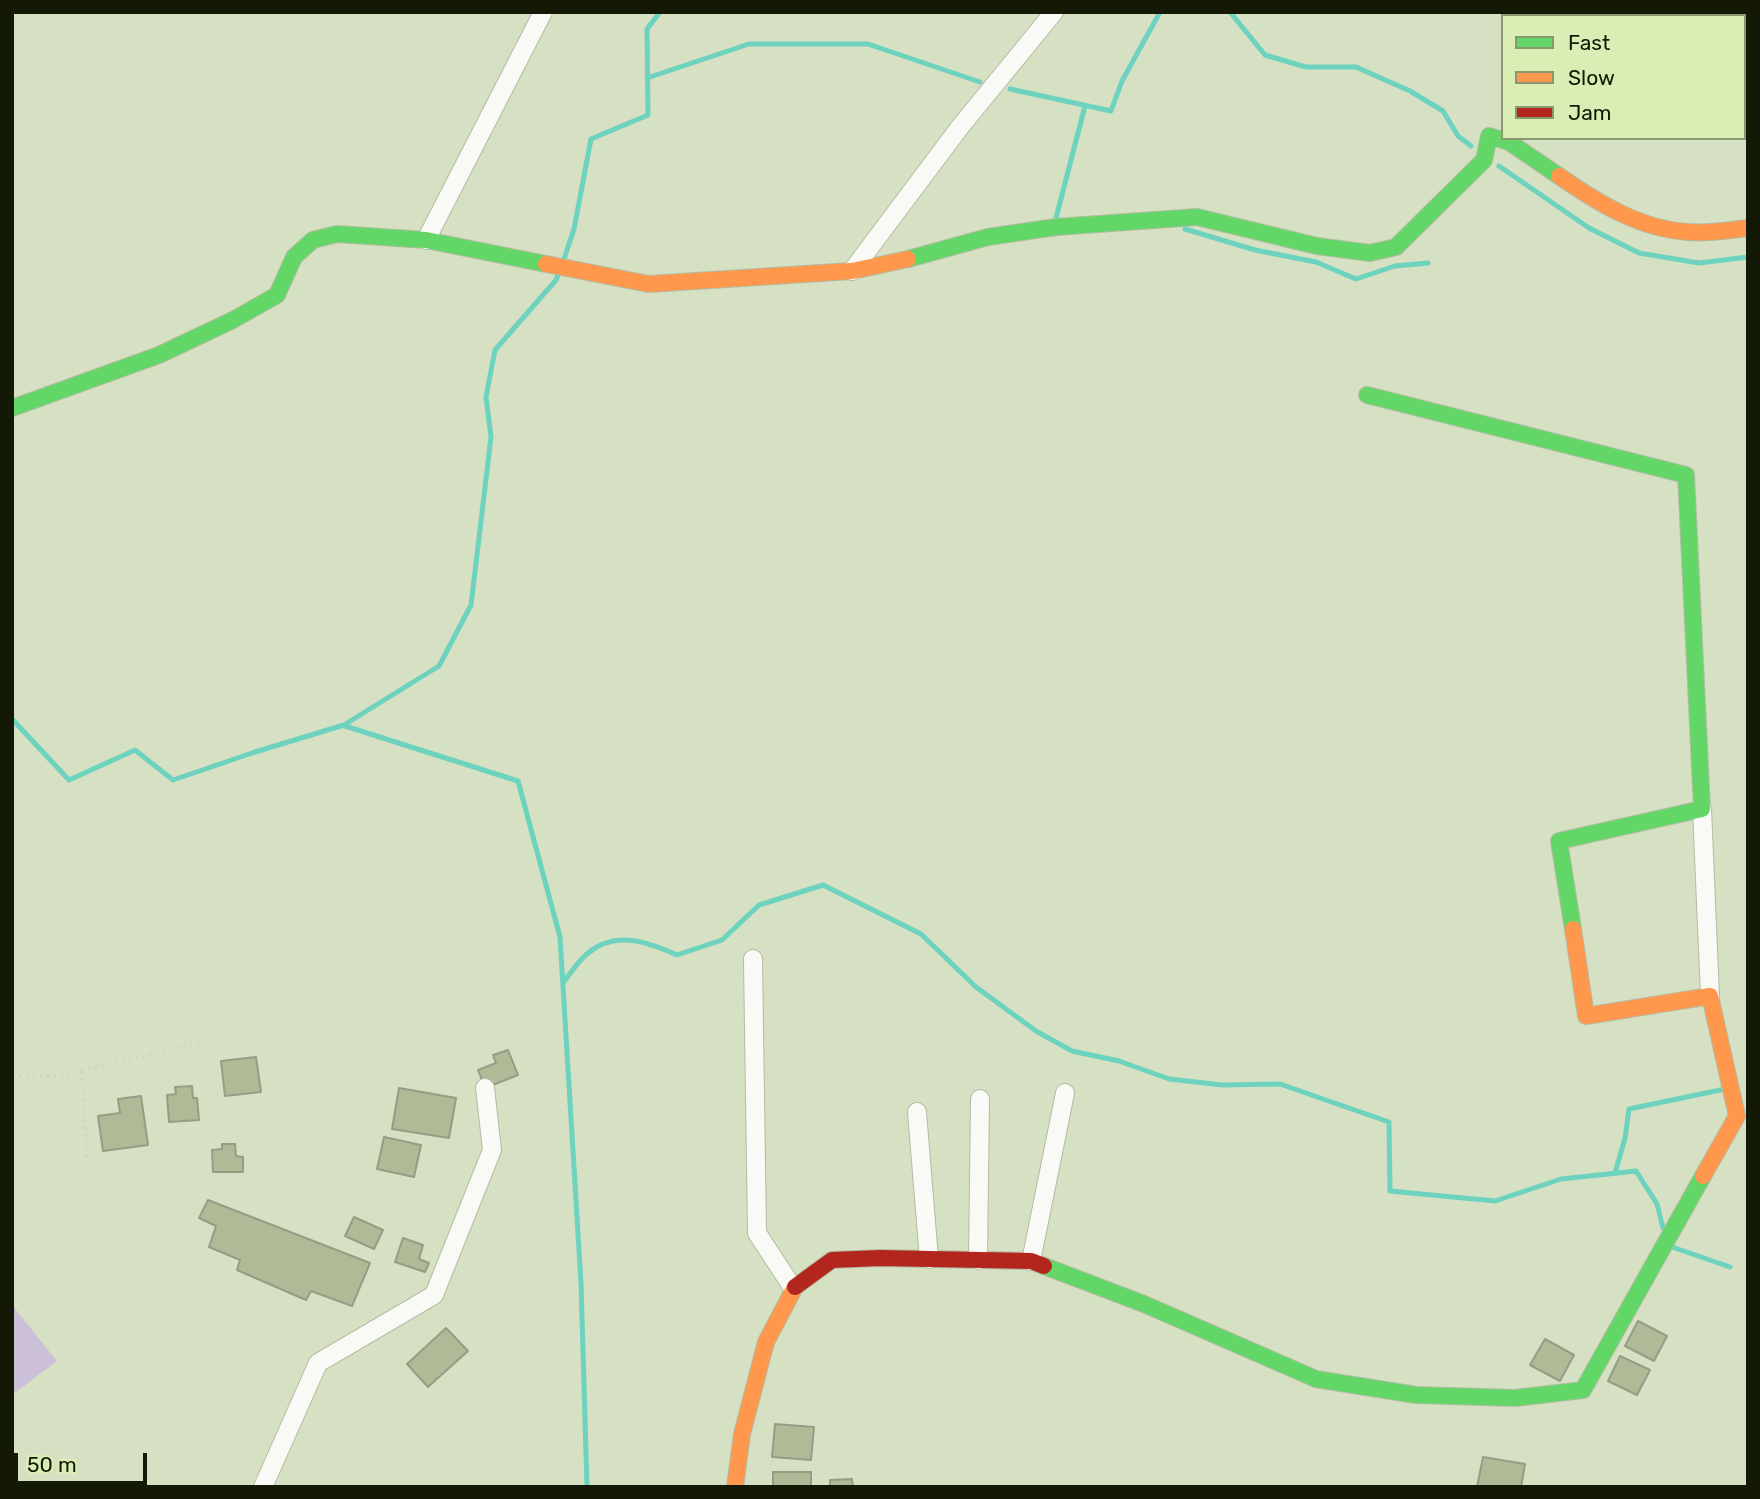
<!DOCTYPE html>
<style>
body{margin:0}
#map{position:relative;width:1760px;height:1499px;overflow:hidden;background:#d6e0c2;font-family:Rubik,sans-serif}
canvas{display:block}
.frame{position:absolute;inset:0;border:14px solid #131905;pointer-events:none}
.legend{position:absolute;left:1501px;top:14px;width:245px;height:126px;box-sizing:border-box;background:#d9edb5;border:2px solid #8a986f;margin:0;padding:9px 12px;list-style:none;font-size:21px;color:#131905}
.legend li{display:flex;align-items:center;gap:14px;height:35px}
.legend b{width:35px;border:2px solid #8a986f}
.scale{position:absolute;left:14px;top:1453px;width:133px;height:32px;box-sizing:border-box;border:4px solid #131905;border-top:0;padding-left:9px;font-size:21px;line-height:24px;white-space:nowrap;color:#131905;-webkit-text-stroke:5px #d9edb5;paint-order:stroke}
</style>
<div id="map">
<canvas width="1760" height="1499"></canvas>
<div class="frame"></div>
<ul class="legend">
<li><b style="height:9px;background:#63d668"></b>Fast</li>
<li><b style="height:9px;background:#ff974d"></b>Slow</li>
<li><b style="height:9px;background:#b3261e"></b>Jam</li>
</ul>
<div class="scale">50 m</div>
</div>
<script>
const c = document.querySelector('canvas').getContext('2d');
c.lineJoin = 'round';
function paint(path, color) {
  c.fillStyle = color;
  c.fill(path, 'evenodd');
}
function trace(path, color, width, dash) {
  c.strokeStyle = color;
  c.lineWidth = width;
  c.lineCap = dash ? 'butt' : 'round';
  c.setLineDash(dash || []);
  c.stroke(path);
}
const green = new Path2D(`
 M12 1305 57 1361 12 1395Z`);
const stream = new Path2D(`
 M1230 12 1265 55 1306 67H1356L1410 91 1443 111 1458 136 1471 146
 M647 78 749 44H868L980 82
 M1010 89 1111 111 1122 81 1160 12
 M1499 166 1589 228 1639 253 1699 263 1748 257
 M1056 218 1085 106
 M1185 229 1255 250 1316 262 1356 279 1395 266 1428 263
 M564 259 574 229 591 139 648 115 647 29 660 12
 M12 719 69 780 135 750 173 780 255 752 344 725 439 666 471 605 491 437 486 397 495 350 556 280 558 275
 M345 726 518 781 560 937 581 1283 587 1487
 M563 983C570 974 578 961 588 953 616 930 648 942 677 955L722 940 759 905 823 885 921 934 976 987 1036 1031 1072 1051 1119 1061 1169 1079 1222 1085 1280 1084 1389 1122 1390 1191 1495 1201 1561 1179 1636 1171 1657 1204 1663 1228
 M1615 1173 1625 1138 1629 1109 1725 1089
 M1672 1247 1730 1267`);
const building = new Path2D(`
 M508 1050 518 1075 485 1088 478 1070 496 1063 493 1055Z
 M256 1057 261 1092 225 1096 221 1061Z
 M192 1086 193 1098H197L199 1120 169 1122 167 1095 176 1094 175 1087Z
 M399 1088 456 1098 449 1138 392 1129Z
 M141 1096 148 1145 103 1151 98 1116 120 1113 118 1099Z
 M384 1137 421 1145 414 1177 377 1169Z
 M222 1144H235L236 1156 243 1157V1172H213L212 1150 222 1149Z
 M208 1200 370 1263 352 1306 311 1291 306 1300 237 1270 240 1260 209 1247 216 1226 199 1218Z
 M354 1217 383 1230 374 1249 345 1236Z
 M403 1238 423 1245 419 1259 429 1263 425 1272 395 1262Z
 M1638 1321 1667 1336 1654 1361 1625 1346Z
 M446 1328 468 1351 428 1387 407 1364Z
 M1545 1339 1574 1355 1560 1381 1530 1365Z
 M1620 1356 1650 1370 1637 1395 1608 1381Z
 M775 1424 814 1427 811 1460 772 1457Z
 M1483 1457 1525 1464 1521 1487H1477Z
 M773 1472H811V1487H773Z
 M852 1479 853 1487H830V1480Z`);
const path = new Path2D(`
 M82 1071 87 1162
 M12 1076 64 1075 207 1040H230
 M12 1274H13`);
const street = new Path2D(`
 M426 240 543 12
 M852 271 960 127 1054 12
 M1702 809 1710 996
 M753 959 757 1233 793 1288
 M917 1112 929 1259
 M978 1260 980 1099
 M1031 1261 1065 1093
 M263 1487 318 1363 434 1295 492 1150 485 1088`);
const fast = new Path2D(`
 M908 259 988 237 1056 227 1197 217 1317 246 1370 253 1396 247 1484 160 1489 136 1509 142 1559 176
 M1367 395 1686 475 1702 809 1559 841 1573 929
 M12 408 159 355 233 320 277 295 294 257 313 240 337 234 426 240 546 264
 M1044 1266 1144 1304 1316 1379 1416 1395 1515 1398 1583 1390 1703 1176`);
const slow = new Path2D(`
 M1559 176C1598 203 1640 229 1688 232 1708 234 1728 230 1748 228
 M546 264 649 284 852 271 908 259
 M1573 929 1586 1016 1710 996 1737 1116 1703 1176
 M735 1487 742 1434 766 1342 795 1287`);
const jam = new Path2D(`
 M795 1287 832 1260 880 1258 1031 1261 1044 1266`);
paint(green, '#ccc0d9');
trace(stream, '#6dd2be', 5);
paint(building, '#afba96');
trace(building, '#969d86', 2);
trace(street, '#b3bca4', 20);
trace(fast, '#b3bca4', 18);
trace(slow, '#b3bca4', 18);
trace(jam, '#b3bca4', 18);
trace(path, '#d1d4cb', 3.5, [2, 5]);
trace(street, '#f9faf6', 18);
trace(fast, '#63d668', 16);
trace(slow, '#ff974d', 16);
trace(jam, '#b3261e', 16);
</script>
